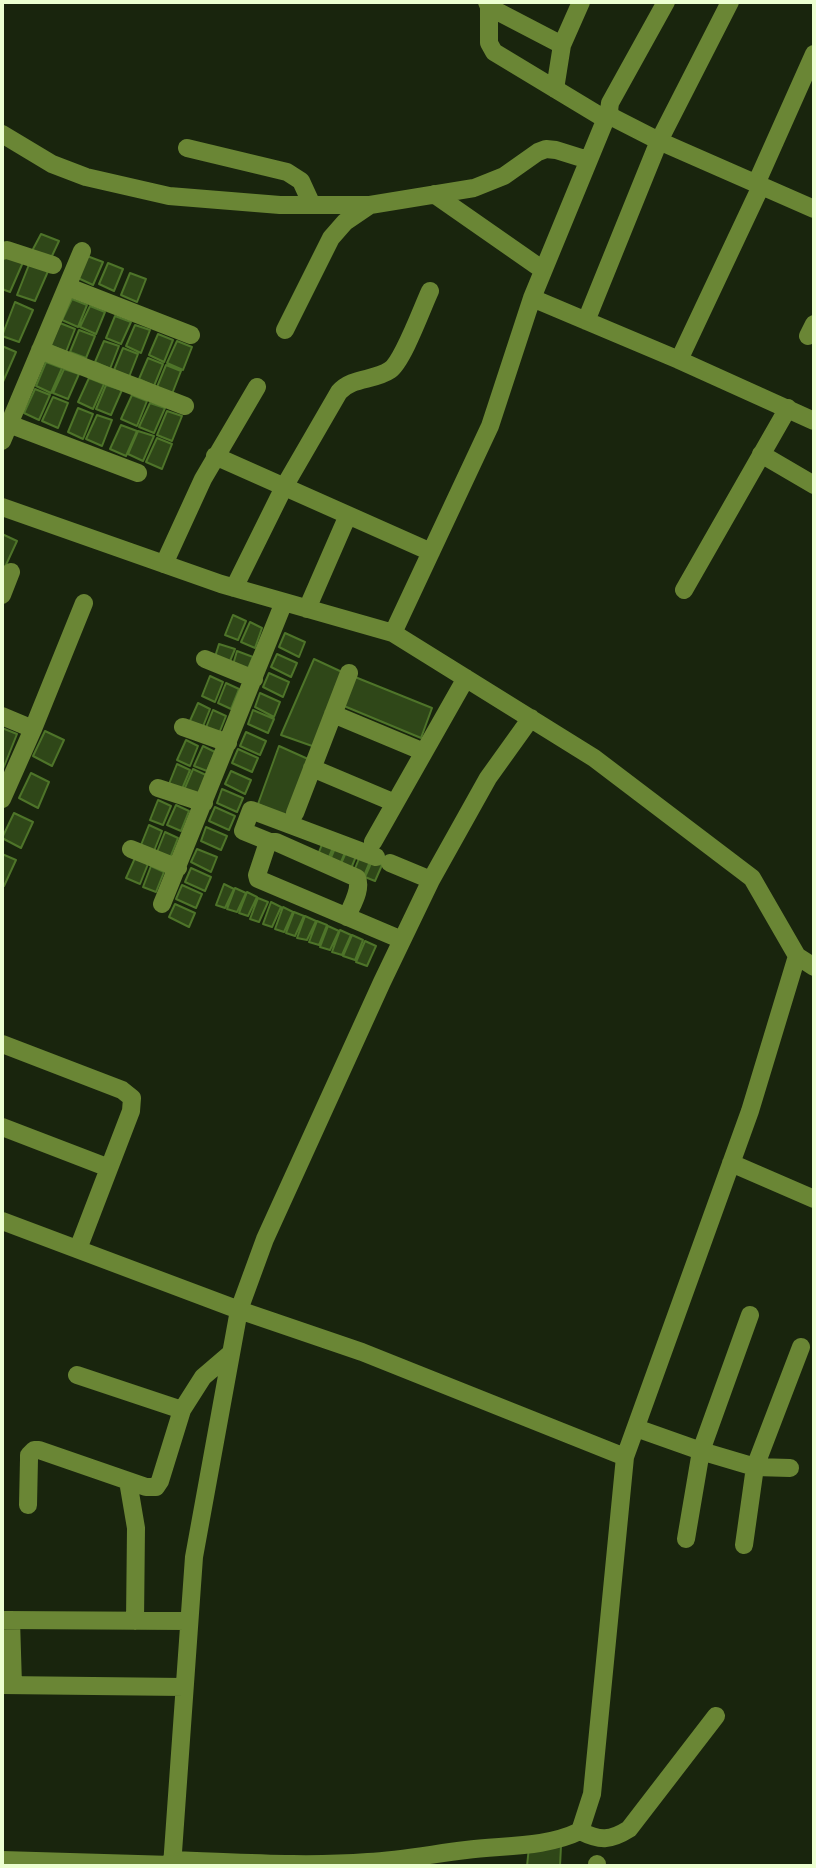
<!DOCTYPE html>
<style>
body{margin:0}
#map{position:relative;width:816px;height:1868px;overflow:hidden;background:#19250d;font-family:"Archivo Narrow",sans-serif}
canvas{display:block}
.frame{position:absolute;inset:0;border:4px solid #ecffd1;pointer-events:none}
</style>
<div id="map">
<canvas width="816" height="1868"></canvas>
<div class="frame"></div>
</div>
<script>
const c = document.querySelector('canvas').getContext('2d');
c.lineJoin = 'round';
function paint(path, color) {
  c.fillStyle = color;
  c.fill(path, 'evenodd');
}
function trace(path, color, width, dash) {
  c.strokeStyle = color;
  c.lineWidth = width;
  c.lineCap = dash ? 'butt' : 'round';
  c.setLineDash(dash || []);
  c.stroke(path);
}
const building = new Path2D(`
 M41 234 59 241 51 258 32 251Z
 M6 253 24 260 10 292 2 289V262Z
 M87 256 103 262 93 285 78 278Z
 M30 262 49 269 35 301 17 295Z
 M108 263 123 269 114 291 99 284Z
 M130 273 146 279 137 302 121 295Z
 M72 299 87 305 78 327 62 320Z
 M15 302 33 310 19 342 2 336Z
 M90 306 105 312 96 334 80 327Z
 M115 316 131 322 121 344 106 338Z
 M60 323 75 329 66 352 50 345Z
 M135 325 150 330 141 353 126 346Z
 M79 330 95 336 86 358 70 352Z
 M158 334 173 340 164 362 149 355Z
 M104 341 119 346 110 369 95 362Z
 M177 341 192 347 183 370 167 363Z
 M2 346 16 352 2 384Z
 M123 348 138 354 129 377 114 370Z
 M148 358 163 364 154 386 139 379Z
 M46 362 62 368 51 393 36 386Z
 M166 365 181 371 172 394 157 387Z
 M64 369 79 374 68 399 53 393Z
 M89 378 104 384 93 409 78 402Z
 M106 385 122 390 111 415 96 409Z
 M35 389 50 395 39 420 24 413Z
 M132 395 147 401 137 426 121 419Z
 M53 397 68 403 58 428 42 421Z
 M150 403 165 408 154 433 139 427Z
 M78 408 93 414 83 439 68 432Z
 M167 411 182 416 172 441 157 435Z
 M97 415 112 420 102 446 86 439Z
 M121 425 137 431 126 456 110 449Z
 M138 431 154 436 143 461 128 454Z
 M157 438 172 444 162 469 146 462Z
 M2 534 17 541 5 567 2 565Z
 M233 615 246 621 238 640 225 635Z
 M250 622 262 628 255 648 241 642Z
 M285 633 305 642 299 657 279 647Z
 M219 644 235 649 228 666 214 660Z
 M237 651 253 657 246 673 232 668Z
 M277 654 297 663 291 677 271 667Z
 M314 659 342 672 315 747 281 735Z
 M269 673 289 682 283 697 263 687Z
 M210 676 223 682 215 702 202 696Z
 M355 677 432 708 421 738 344 706Z
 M226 683 239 689 231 709 218 703Z
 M260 693 280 702 274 717 255 707Z
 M198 703 210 709 202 729 189 723Z
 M213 710 226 716 218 736 205 730Z
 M253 710 274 719 268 733 248 724Z
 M2 728 17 734 3 769H2Z
 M45 731 64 740 52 766 33 756Z
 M246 732 266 741 260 755 240 746Z
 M186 740 198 746 190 766 177 760Z
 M203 746 215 752 207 771 194 766Z
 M279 746 308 759 287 817 258 804Z
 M238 749 258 758 252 772 232 763Z
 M177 764 190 770 182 789 169 784Z
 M193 769 206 775 198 795 184 790Z
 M231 771 251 780 245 794 225 784Z
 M31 773 49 782 38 808 19 798Z
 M222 789 243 798 237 812 217 803Z
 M158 800 171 806 163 825 150 820Z
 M176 805 189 811 181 831 167 825Z
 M215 807 235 816 229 830 209 821Z
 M14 813 33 822 21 848 2 838Z
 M149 825 162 831 154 851 141 845Z
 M206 827 227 836 221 850 201 841Z
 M165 832 178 838 170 858 157 852Z
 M323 842 334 845 327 862 317 857Z
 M336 846 346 850 339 867 329 862Z
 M197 849 217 857 211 872 191 862Z
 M347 850 357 854 350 871 340 866Z
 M2 854 16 860 4 886 2 885Z
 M360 856 371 859 364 876 354 871Z
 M135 858 148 864 140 884 126 878Z
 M372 861 382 865 375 881 365 877Z
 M151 866 164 872 156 892 143 887Z
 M191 868 211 877 205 891 185 882Z
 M224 884 234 889 225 908 216 905Z
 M182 885 202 894 196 908 176 899Z
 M235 888 246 893 237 912 227 909Z
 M247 892 257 897 248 916 239 913Z
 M258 898 268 902 259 922 250 919Z
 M271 902 281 907 272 927 263 924Z
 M175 904 195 913 189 927 169 917Z
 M283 907 293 912 284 932 275 929Z
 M294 912 304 916 295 936 286 933Z
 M305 916 316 921 307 940 297 938Z
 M317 921 327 925 319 945 309 942Z
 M328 926 339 931 330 950 320 947Z
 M340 930 351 935 342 955 332 952Z
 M352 935 363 940 355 960 343 956Z
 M365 941 376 946 367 966 356 962Z
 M561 1846 560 1866H527L529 1847Z`);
const minor = new Path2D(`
 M487 2 489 7V43L494 52 605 119
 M666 2 610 103 609 111 612 117 659 141 814 209
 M489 7 562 45
 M555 89 562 45 581 2
 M2 134 52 164 86 177 169 196 280 205H370L474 188 504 176 538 152 546 149 556 150 588 160
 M187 148 287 172 301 181 312 205
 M756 184 814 54
 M434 194 543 270
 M2 251 7 250 53 265
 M68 287 191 335
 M532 298 679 360 814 421
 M586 321 659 141 730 2
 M285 330 331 238 345 222 370 205
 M808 336 814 324
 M40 350 185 406
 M679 360 761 186
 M9 424 138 473
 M2 441 82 251
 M761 454 814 485
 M215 456 431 552
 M2 507 221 584 393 633 594 758 752 878 797 956 814 967
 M164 564 203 479 257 387
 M234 588 284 487 339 392C352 377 374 381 390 370 403 361 422 308 430 291
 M684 590 788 408
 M2 595 11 572
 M307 609 348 515
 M393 633 490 426 532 298 609 111
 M205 659 254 679
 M333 714 424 752
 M2 716 33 729
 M183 727 228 743
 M312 768 395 803
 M158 788 204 803
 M2 799 33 729 84 603
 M295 813 349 673
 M270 842 243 831 251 810 376 857
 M373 842 466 678
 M131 849 178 868
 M390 863 431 880
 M162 904 284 602
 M347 917C351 906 362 890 357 878L276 842H270L267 845 257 875 258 879C306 899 354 920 402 940
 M2 1044 122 1090 132 1098 131 1111 78 1249
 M2 1127 109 1168
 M731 1163 814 1199
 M2 1221 239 1310 362 1352 625 1457 750 1111 797 956
 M77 1375 182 1410
 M636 1428 701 1451 755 1467 790 1468
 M128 1481 136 1528 135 1621
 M28 1505 29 1459V1455L34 1450H39L146 1487H156L160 1481 182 1410 203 1377 231 1353
 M686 1539 701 1451 750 1315
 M744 1545 755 1467 801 1347
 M2 1620 189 1621
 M11 1620 13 1685
 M2 1685 184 1687
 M580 1831C600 1841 610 1841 629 1829L716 1716
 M2 1860 172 1865
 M171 1860C237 1862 303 1867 368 1862 401 1860 433 1854 466 1850 504 1845 545 1848 580 1831L592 1794 625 1457
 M172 1866 194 1557 239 1310 265 1239 382 982 431 880 488 778 531 718
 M597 1866V1864`);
paint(building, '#2f4718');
trace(building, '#4e7429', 2);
trace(minor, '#6a8635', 18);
</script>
